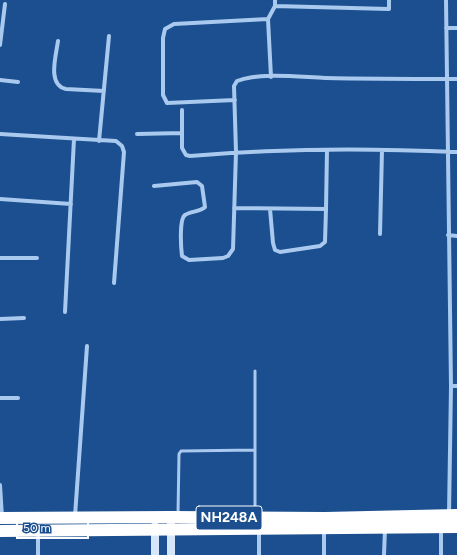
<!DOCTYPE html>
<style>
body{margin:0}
#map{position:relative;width:457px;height:555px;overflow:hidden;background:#1b4f8f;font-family:Figtree,sans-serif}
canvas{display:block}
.scale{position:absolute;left:16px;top:521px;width:73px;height:18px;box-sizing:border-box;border:2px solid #fff;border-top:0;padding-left:5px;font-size:12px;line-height:14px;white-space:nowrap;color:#fff;-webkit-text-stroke:3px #1b4f8f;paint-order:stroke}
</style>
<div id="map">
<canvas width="457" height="555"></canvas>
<div class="scale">50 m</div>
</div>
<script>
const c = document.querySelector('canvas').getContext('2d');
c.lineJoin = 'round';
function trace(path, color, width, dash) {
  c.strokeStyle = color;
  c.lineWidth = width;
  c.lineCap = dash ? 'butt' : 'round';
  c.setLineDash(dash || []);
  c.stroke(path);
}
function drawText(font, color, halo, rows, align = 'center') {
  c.font = font + ' Figtree,sans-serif';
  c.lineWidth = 3;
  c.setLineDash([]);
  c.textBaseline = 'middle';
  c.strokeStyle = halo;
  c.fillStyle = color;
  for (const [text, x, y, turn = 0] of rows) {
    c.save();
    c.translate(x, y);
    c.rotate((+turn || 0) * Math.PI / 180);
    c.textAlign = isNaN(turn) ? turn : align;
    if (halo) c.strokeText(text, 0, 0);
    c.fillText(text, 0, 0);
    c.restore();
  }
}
const lane = new Path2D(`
 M255 371V514
 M178 514 179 454 181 451 255 450`);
const street = new Path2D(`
 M446 0 451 386 449 514
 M275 6 389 9V0
 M446 28H457
 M58 41C56 56 47 85 66 89L104 91
 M0 45 5 4
 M271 77 268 19 275 6V0
 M0 80 18 82
 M235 100 167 103 163 95V38L165 29 174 24 268 19
 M182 110V148L186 155 190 156C279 148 368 148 457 152
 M0 134 116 141 122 146 124 152 114 283
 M137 134 182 133
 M99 141 109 36
 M154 186 197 182 202 186 205 207C200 212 191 211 185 215 179 219 181 248 182 256L189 260 223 258 228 256 233 249 236 152 234 86 237 81C261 72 299 77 325 78 369 79 413 79 457 79
 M0 199 71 204
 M234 208 326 209 327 150
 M270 209 273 243 275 250 280 252 320 246 325 242 326 209
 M380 234 382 150
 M448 235 457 236
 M0 258H37
 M65 312 74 139
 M0 319 24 318
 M451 386H457
 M0 398H18
 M0 485 2 517
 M75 516 87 346
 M38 532V555
 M259 555V529
 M324 555V530
 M384 555 385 529
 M441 555V528`);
const secondary = new Path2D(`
 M171 517V555
 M155 526V555`);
const highway = new Path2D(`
 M0 518 171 517 325 518 457 515
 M0 531 457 527`);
const shields = [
 [229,518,66]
];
const shieldNames = [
 ["NH248A",229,518]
];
trace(lane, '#a9c9ee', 3);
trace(street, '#a9c9ee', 4);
trace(secondary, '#d6e6fa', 8);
trace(highway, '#fff', 12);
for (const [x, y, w] of shields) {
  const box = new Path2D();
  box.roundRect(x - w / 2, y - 12, w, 24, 3);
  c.fillStyle = '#1b4f8f';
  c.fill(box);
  trace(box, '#fff', 1);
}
drawText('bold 14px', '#fff', null, shieldNames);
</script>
